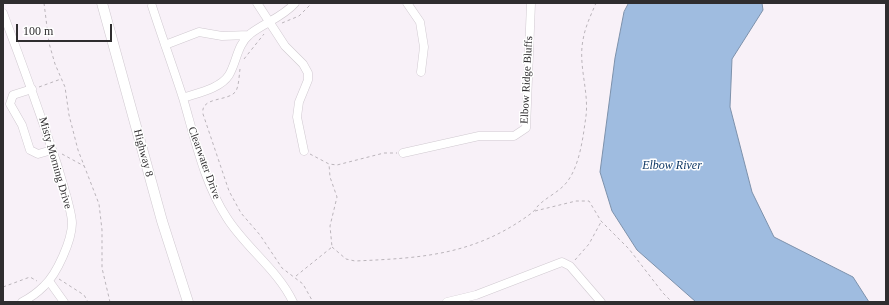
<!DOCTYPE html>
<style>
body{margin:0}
#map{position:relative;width:889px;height:305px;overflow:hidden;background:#f8f1f8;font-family:Georgia,serif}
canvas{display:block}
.frame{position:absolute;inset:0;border:4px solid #2f2d2f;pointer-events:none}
.scale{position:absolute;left:16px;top:24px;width:96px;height:18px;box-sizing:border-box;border:2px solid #2f2d2f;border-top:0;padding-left:5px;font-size:12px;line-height:14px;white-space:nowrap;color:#2f2d2f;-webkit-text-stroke:3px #fff;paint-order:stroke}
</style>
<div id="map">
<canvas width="889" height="305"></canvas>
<div class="frame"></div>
<div class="scale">100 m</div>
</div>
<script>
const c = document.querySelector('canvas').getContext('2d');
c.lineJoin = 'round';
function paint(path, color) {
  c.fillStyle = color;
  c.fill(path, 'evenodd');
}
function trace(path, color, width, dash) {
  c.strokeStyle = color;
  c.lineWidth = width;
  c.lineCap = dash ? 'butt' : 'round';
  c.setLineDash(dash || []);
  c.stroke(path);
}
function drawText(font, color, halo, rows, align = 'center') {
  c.font = font + ' Georgia,serif';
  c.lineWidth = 3;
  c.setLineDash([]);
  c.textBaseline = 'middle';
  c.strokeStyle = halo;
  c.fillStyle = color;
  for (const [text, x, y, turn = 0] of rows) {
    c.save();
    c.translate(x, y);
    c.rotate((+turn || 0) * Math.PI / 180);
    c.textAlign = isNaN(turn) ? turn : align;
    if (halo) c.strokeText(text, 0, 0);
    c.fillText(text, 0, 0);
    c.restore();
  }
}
const water = new Path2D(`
 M629 3H762L763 10 732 59 730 107 752 192 774 237 853 277 869 302H696L637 250 612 211 600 172 615 58 624 12Z`);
const path = new Path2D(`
 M44 3 49 43 55 64 65 87 69 115 78 150 99 204 102 230V268L110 302
 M282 23 299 16 312 3
 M244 59 264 34
 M240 69C239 76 239 85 236 91 229 102 200 96 203 114L229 191 241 213 260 235 282 268 303 284 313 302
 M39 87 61 79
 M62 154 84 166
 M310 154 329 164 337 165 384 153H397
 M535 211 576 201H589L601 221 629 249 663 293 672 302
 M332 247 346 259 355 261C423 258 476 255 533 212 536 209 537 206 541 203 549 196 560 191 567 182 580 165 583 137 586 116 589 91 578 65 583 40 585 27 591 15 596 3
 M575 260 589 244 601 222
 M296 276 332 247 330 226 337 197 330 177 329 164
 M59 279 84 295 88 302
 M3 287 30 277 37 281`);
const minor = new Path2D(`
 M257 3 285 46 303 64 308 73V80L299 102 297 117 304 151
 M407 3 420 22 424 47 421 72
 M152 6C162 37 173 67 183 98 195 139 204 183 227 218 246 248 278 270 293 302
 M3 13C22 63 40 113 57 164 61 178 72 211 72 223 72 240 57 274 44 286 38 292 30 298 22 302
 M165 45 199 32 222 36 249 35
 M32 89 13 95 10 104 22 125 30 150 38 154 52 150
 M183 98C197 93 220 89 229 75 237 61 237 45 250 34 264 23 283 17 295 3
 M403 153 479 136H514L526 128 531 3
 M49 281 64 302
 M447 302 476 295 562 262 570 266 601 302`);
const major = new Path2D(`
 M102 3 162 221 188 302`);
const streetNames = [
 ["Elbow Ridge Bluffs",527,80,-87],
 ["Highway 8",143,153,75],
 ["Misty Morning Drive",55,163,74],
 ["Clearwater Drive",204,163,70]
];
const waterNames = [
 ["Elbow River",672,166]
];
paint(water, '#9fbce0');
trace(water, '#7d91ab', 1);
trace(minor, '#d0c9d0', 9);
trace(major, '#d0c9d0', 11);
trace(path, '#bab4ba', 1, [3, 3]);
trace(minor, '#fff', 8);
trace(major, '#fff', 10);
drawText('11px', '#2f2d2f', '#fff', streetNames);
drawText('italic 12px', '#0f3865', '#fff', waterNames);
</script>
